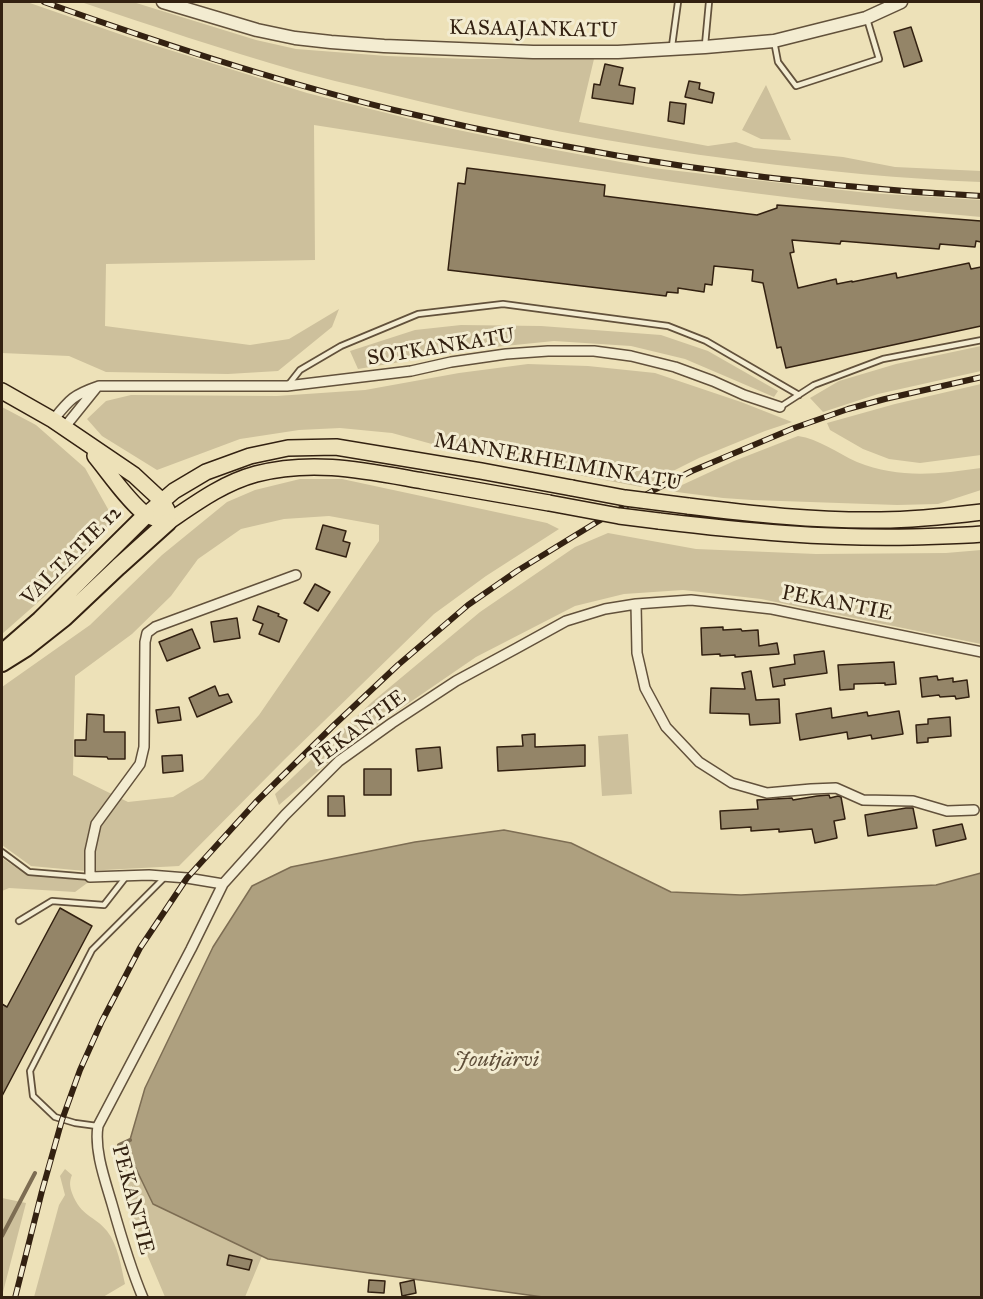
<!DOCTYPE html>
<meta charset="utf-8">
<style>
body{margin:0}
#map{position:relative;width:983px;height:1299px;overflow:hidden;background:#ede1b8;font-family:"IM FELL Great Primer",serif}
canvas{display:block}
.frame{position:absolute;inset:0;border:3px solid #332111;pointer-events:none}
</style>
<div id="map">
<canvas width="983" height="1299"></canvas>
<div class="frame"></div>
</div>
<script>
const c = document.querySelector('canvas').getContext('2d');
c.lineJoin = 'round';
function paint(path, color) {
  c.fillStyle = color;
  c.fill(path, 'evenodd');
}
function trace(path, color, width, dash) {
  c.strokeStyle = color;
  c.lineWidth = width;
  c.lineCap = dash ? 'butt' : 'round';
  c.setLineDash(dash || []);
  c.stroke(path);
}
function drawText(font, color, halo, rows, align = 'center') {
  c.font = font + ' "IM FELL Great Primer",serif';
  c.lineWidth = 6;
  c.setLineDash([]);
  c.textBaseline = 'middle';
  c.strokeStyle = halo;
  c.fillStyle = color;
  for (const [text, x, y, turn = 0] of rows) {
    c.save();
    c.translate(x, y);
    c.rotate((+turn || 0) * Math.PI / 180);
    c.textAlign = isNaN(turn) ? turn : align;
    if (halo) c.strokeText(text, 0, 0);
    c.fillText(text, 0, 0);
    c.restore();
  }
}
const green = new Path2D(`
 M2 2H27L128 37 307 93 434 125 545 148 653 168 755 180 868 193 981 200V217C895 209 809 201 723 189 586 170 450 146 314 125L315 260 106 264 105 326 250 345 289 339 339 309 332 327 278 371 228 374 106 372 69 356 2 353Z
 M81 2H133L256 40 296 49 387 56 470 59H594L579 122 708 146 736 142 754 148 843 157 895 167 981 171V182C903 179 824 171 746 161 620 145 496 121 373 90 348 84 322 78 297 71 224 50 152 26 81 2Z
 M766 85 791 140 761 139 742 130Z
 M461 325 541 326 661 335 708 351 778 391 774 397 685 359 631 346 554 341 485 348 358 369 350 351 415 330Z
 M981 346V371L878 394 823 412 810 398 839 381 896 364Z
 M528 364 588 366 655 373 741 402 792 422 765 431 699 458 641 487 468 454 392 433 340 428 299 430 240 439 157 470 102 436 87 419 106 401 131 395 277 396 365 390 459 373Z
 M981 384V455L920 463 889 459 863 449 830 430 827 423 895 404Z
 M2 407 36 425 85 468 113 518 90 551 44 597 2 634Z
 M798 436C819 439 837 453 857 462 899 479 939 474 981 468V490L938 504 897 505 752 500 723 498 669 491 734 461Z
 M300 479H342L547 523 559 529 486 576 434 614 285 759 179 866 85 871 31 866 2 845V687L90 625 162 555 227 502 255 490ZM329 516 379 525V541L259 715 203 779 173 797 128 802 73 775 75 676 132 634 171 596 198 559 241 529 284 519Z
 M608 533 696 549 816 554 946 553 981 550V644L761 599 683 590 624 594 575 606 476 657 352 742 279 805 275 794 372 702 480 612 575 547Z
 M628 734 632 794 602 796 598 736Z
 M2 858 27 875 90 881 75 892 9 888 2 891Z
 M127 1150 153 1204 262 1256 245 1297H165L140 1238 127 1194 123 1172Z
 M65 1169 72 1175C69 1182 70 1187 72 1193 81 1217 94 1215 107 1231 118 1245 121 1266 125 1284L103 1297H34L59 1205 65 1195 60 1176Z
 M2 1198 26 1203 2 1296Z`);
const water = new Path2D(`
 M504 830 571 843 671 892 741 895 936 885 981 873V1297L550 1298 268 1259 153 1204 127 1150 145 1088 213 947 252 886 291 867 415 842Z`);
const stream = new Path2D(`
 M119 1145 130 1140
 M2 1236 35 1173`);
const building = new Path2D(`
 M911 27 922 61 904 67 894 32Z
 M605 64 623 68 619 85 635 88 633 104 592 98 594 84 600 85Z
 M689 81 700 83 699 89 714 93 712 103 685 97Z
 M670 102 686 104 684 124 668 121Z
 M467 168 605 185 604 196 757 215 777 208V205L981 221V242L976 241 975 247 940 244 939 249 841 241 840 244 792 240 794 252 790 253 798 288 836 279 837 284 852 281V282L896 273 897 278 969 263 971 269 981 267V326L786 368 781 347 777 348 763 283 752 281 753 270 714 266 712 285 705 284 704 292 678 288V293L667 292 666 296 448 270 458 183 465 184Z
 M323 525 346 531 343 541 350 543 346 557 316 549Z
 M315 584 330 592 318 611 304 603Z
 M258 606 279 614 278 616 287 620 279 642 259 634 263 624 253 620Z
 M237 618 240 638 214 642 211 622Z
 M723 627V630L741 629 742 631 758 630 759 646 777 643 779 654 735 657V655L720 656V654L702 655 701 628Z
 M192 629 200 648 167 661 159 642Z
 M824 651 827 673 784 679 785 685 773 687 770 668 795 664 794 655Z
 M894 662 896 684 885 685V683L854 684V689L840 690 838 665Z
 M751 671 756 700 779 699 780 723 750 725 749 714 710 713 711 688 745 689 742 673Z
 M937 676 938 680 953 678V682L967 680 969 697 956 699 955 696 940 697 939 695 922 697 920 678Z
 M215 686 219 696 228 694 232 702 197 717 189 698Z
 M179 707 181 720 158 723 156 710Z
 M831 708 832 718 867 712 868 716 899 711 903 734 872 739 871 735 848 739 847 732 800 740 796 714Z
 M87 714 104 715V732H125V759H108L107 757 75 756V740H86Z
 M950 717 951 736 928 738V742L917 743 916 725 928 724V719Z
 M535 734V747L585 745V766L498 771 497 747 523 746 522 735Z
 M440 747 442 768 418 771 416 749Z
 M182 755 183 771 163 773 162 756Z
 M364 769H391V795H364Z
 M829 795 830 798 838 796 841 797 845 819 834 821 837 838 815 843 812 829 779 832V829L751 831V827L721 829 720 811 758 809 757 800 792 798 793 800 817 796Z
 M328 796H344L345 816H328Z
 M906 808H913L917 828 868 836 865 815Z
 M962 824 966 839 936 846 933 830Z
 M60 908 92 926 2 1096V1004L7 1007Z
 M229 1255 252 1260 249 1270 227 1265Z
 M369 1280 385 1281 384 1293 368 1292Z
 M414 1280 416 1293 402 1296 400 1283Z`);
const service = new Path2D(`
 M774 41 778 62 796 86 879 59 867 19
 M705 45 709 2
 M672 46 678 2
 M289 384 300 370 341 346 418 314 503 304 668 326 706 341 799 395
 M780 407 814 385 883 359 982 340
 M2 852 29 872 90 877
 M19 921 52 901 104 905 125 878
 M97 1126 75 1123 55 1117 33 1096 30 1071 92 950 164 878`);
const minor = new Path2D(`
 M53 420C70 399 73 395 99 386H287L411 371 451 362 506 354 548 351H594L631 356 675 367 713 381 744 395 780 407
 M64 428 97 387
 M636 604 637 653 645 688 666 727 699 762 732 783 767 793 811 789 836 788 863 800 913 801 947 811 974 810
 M223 884 187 878 149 875 90 877V851L96 824 140 764 144 747 145 642 147 633 155 627 296 575
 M143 1298C130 1267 121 1236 112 1204 105 1180 94 1150 98 1126L191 949 223 884 285 815 339 761 392 723 456 681 517 648 566 621 605 609 636 604 691 600 772 609 982 652`);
const tertiary = new Path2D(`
 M163 2 257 30 295 38 331 42 384 46 533 52H618L705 47 774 41 866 18 901 2`);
const primary = new Path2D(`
 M2 391 53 420 134 475 162 501 167 510
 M95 456C109 473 128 501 145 514 152 518 160 520 168 522
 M688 506C752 514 816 521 881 520 914 520 949 516 982 512
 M146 515 174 491 206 472 250 456 288 448 336 447 481 471 572 488
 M659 521C743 531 827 539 912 537 935 536 958 536 982 534
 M168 522C196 503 223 483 256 474 314 459 366 471 423 481 465 488 507 496 549 503`);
const trunk = new Path2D(`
 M2 653 40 620 146 515
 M2 663 26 648 64 618 118 567 168 522`);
const rail = new Path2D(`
 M44 2C159 43 275 81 394 110 587 156 784 186 982 196
 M15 1298 42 1191 62 1120 80 1070 102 1021 140 948 187 878 256 802 333 726 398 665 468 605 517 571 597 522 656 489 692 471 794 428 848 409 885 399 982 377`);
const primaryBridge = new Path2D(`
 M572 488 625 498 688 506
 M549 503 619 516 659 521`);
const streetNames = [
 ["KASAAJANKATU",533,30,1],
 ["SOTKANKATU",441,348,-9],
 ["MANNERHEIMINKATU",558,463,10],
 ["VALTATIE 12",72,556,-45],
 ["PEKANTIE",837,604,11],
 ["PEKANTIE",359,729,-37],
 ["PEKANTIE",132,1200,75]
];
const waterNames = [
 ["Joutjärvi",497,1061]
];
paint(green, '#cdc09c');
paint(water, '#aea07f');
trace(water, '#7d6d53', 1.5);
trace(stream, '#7d6d53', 4);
paint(building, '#948568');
trace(building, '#332111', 1.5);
trace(service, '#62513b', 8);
trace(minor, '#62513b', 12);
trace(tertiary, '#62513b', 15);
trace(primary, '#332111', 18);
trace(trunk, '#332111', 20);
trace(service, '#f3ecd1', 4.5);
trace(minor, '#f3ecd1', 9);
trace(tertiary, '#f3ecd1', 12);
trace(primary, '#ede1b8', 15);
trace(trunk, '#ede1b8', 16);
trace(rail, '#332111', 6);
trace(rail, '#f3ecd1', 4, [11]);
trace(primaryBridge, '#332111', 18, []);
trace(primaryBridge, '#ede1b8', 15);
drawText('21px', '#332111', '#f3ecd1', streetNames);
drawText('italic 22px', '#5e4d38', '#f3ecd1', waterNames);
</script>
